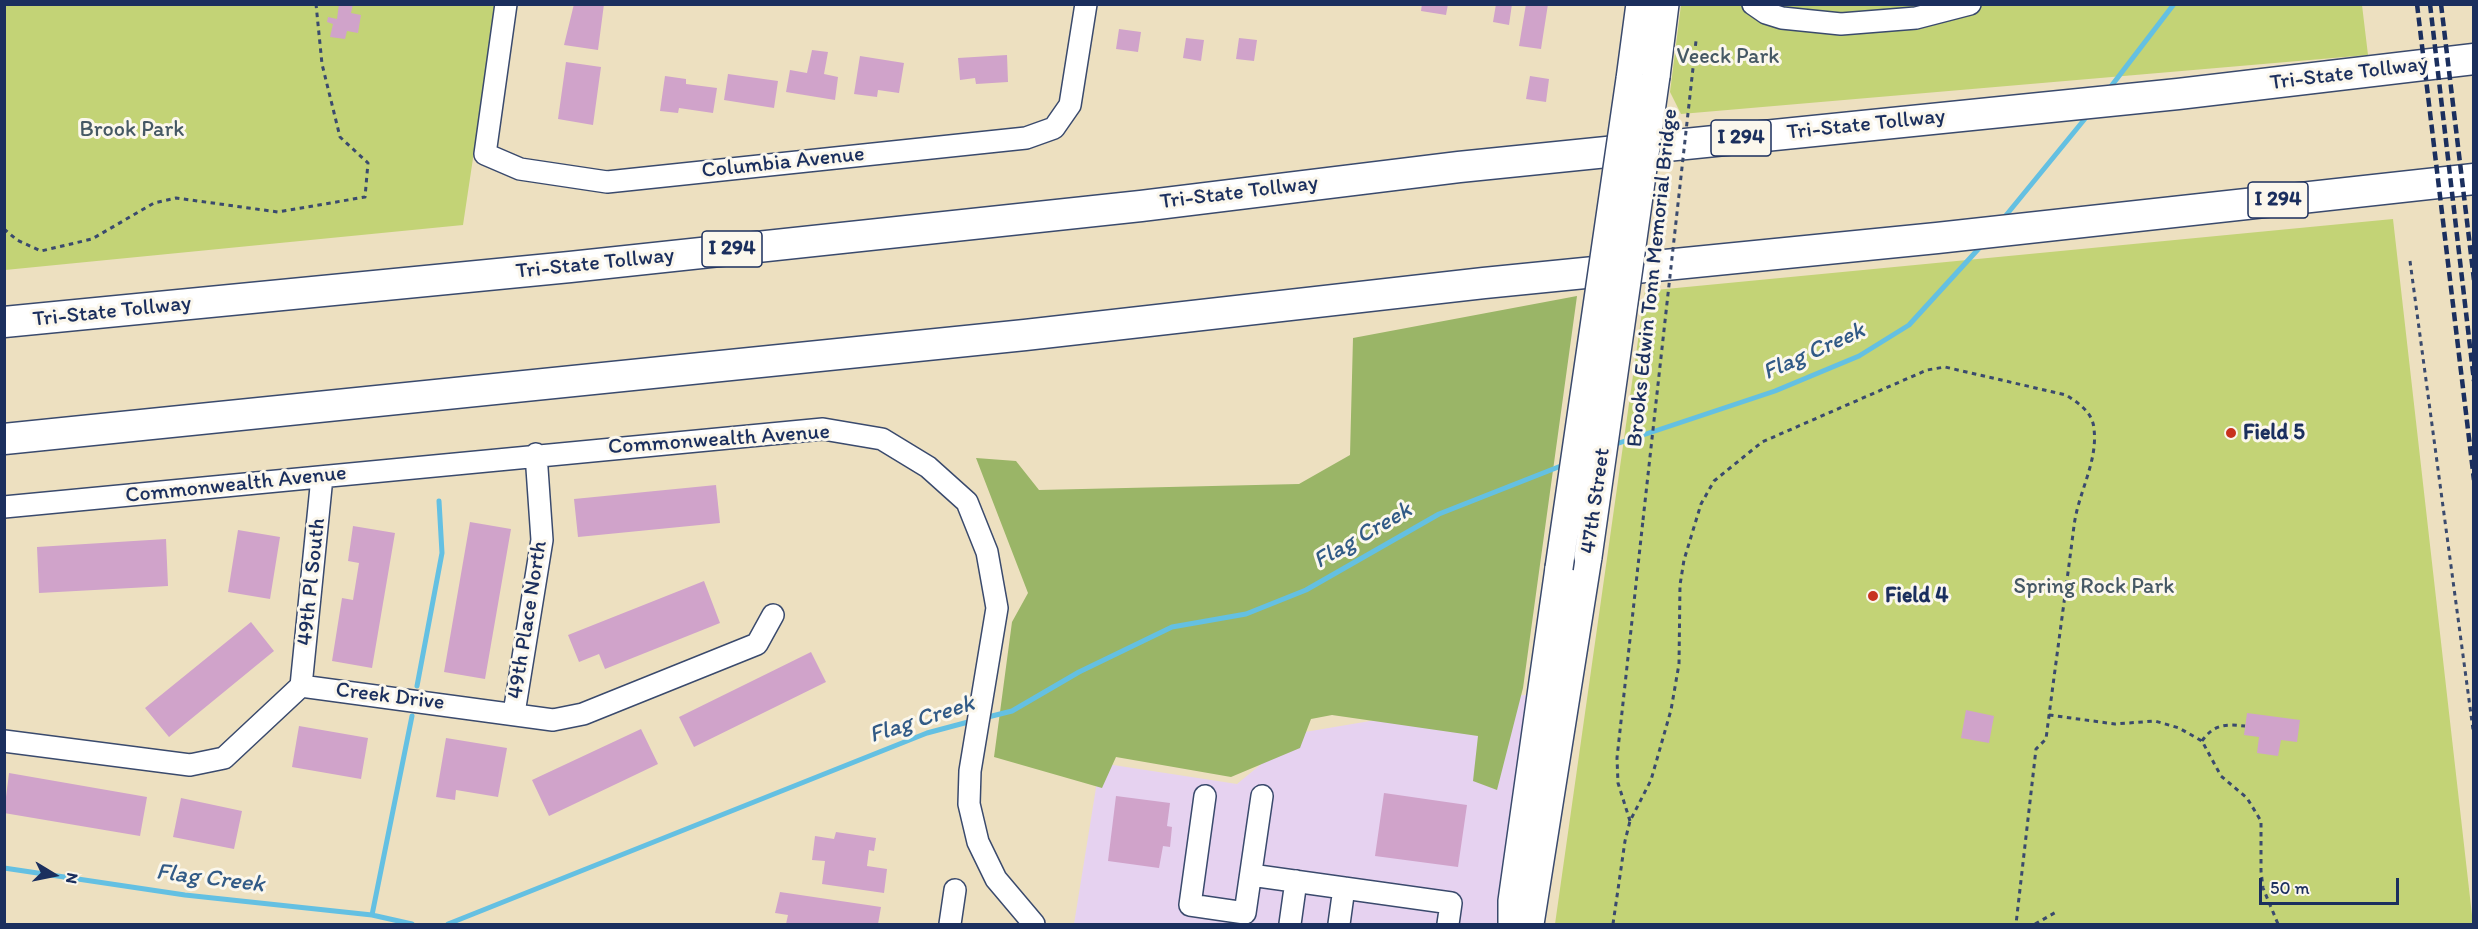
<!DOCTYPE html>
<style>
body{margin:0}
#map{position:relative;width:2478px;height:929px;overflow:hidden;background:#ede0c0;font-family:Itim,sans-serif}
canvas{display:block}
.frame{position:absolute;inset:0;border:6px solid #1b2f5e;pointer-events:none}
.north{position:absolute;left:24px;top:845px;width:60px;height:60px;-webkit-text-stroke:4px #fbf7ec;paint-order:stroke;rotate:100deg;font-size:16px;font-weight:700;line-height:24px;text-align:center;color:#1b2f5e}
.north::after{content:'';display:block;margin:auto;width:21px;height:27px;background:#1b2f5e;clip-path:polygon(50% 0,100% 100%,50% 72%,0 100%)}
.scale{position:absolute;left:2259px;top:878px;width:140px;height:27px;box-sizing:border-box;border:3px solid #1b2f5e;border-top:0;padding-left:8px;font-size:18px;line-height:21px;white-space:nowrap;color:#1b2f5e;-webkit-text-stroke:4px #fbf7ec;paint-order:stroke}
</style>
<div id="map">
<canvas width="2478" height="929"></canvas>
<div class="frame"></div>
<div class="north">N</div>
<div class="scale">50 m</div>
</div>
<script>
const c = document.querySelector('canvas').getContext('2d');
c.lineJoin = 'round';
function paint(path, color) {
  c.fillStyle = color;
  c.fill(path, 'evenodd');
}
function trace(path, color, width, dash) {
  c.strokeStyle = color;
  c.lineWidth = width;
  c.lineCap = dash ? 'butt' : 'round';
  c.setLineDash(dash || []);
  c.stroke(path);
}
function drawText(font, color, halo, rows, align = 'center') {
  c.font = font + ' Itim,sans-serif';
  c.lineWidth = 6;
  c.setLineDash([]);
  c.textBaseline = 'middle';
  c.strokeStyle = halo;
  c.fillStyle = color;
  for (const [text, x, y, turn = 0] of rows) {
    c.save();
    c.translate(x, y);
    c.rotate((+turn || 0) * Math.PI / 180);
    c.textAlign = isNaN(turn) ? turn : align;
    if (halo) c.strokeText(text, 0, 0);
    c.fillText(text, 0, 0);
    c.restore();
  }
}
const built = new Path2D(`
 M1536 693 1513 924H1074L1100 763 1237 784 1299 733Z`);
const green = new Path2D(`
 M5 5H496L463 225 5 270Z
 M1681 5H2362L2368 55 1681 114 1670 92Z
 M2393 219 2473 924H1555L1645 291Z`);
const forest = new Path2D(`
 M1577 296 1523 688 1497 790 1473 781 1478 736 1332 715 1311 719 1300 748 1231 777 1116 757 1102 788 994 757 1012 622 1028 593 976 458 1016 461 1039 490 1299 484 1350 455 1353 338Z`);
const stream = new Path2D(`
 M2109 89 2174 4
 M2003 219 2088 115
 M1613 445 1775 391 1859 356 1909 325 1982 245
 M417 686 442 553 439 501
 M984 718 1012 711 1079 672 1172 627 1246 614 1306 590 1439 514 1566 464
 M4 868 185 895 372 915 412 924
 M372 915 412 716
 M448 924 927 733 972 721`);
const building = new Path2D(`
 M339 4H353L351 13 361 15 358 33 347 31 345 39 330 37 333 24 327 22 328 17 337 19Z
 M574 4H604L598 50 564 45Z
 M1422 4H1448L1446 15 1421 11Z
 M1496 4H1512L1509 25 1493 22Z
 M1526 4H1548L1541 49 1519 46Z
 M1119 29 1141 32 1138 52 1116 49Z
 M1186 38 1204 40 1201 61 1183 58Z
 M1239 38 1257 40 1254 61 1236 59Z
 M812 50 828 52 824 74 838 77 835 100 786 92 790 70 807 73Z
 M1007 55 1008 82 976 84 975 78 960 80 958 58Z
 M860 56 904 63 899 93 878 90 877 97 854 94Z
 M566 62 601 67 593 125 558 119Z
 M728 74 778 81 774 108 724 100Z
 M665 76 686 79V84L717 88 713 113 679 108 678 113 660 111Z
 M1530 76 1549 79 1546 102 1526 99Z
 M716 485 720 523 578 537 574 499Z
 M470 522 511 529 485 679 444 672Z
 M353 526 395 533 372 668 332 661 342 598 353 600 359 563 348 561Z
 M238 530 280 537 270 599 228 592Z
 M166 539 168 586 39 593 37 547Z
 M704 581 720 623 605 669 599 654 579 662 568 635Z
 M251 622 274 651 169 737 145 708Z
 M811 652 826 682 694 747 679 717Z
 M1966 710 1994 716 1989 743 1961 738Z
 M2247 713 2300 720 2297 742 2281 740 2278 756 2257 753 2259 737 2244 735Z
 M299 726 368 738 361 779 292 767Z
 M641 729 658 764 549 816 532 780Z
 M446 738 507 748 498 797 456 790 455 800 436 797Z
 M9 773 147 797 140 836 4 813Z
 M1384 793 1467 805 1458 867 1375 856Z
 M1116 796 1170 803 1167 826 1172 827 1170 847 1163 846 1159 868 1108 861Z
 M181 798 242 811 234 849 173 837Z
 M836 832 876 838 874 851 869 850 867 866 887 869 884 893 822 884 825 861 812 860 815 836 834 839Z
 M780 892 881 907 878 924H786L788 915 775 913Z`);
const path = new Path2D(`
 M4 229 17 240 41 251 92 239 154 203 176 198 278 212 365 197 368 163 340 137 322 64 316 4
 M2410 261 2474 737
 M2049 715 2115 724 2155 721 2179 728 2202 741 2221 776 2247 798 2261 821V871L2263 888 2278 924
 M2202 741C2214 724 2225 724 2245 726
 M1630 821 1618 783 1617 758 1643 520
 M1613 924 1625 841 1630 821 1651 780 1671 710 1679 664 1680 585 1684 560 1701 504 1714 481 1762 442 1927 370 1945 367 2066 395C2079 403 2093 413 2094 429 2098 462 2078 493 2074 526 2065 597 2055 668 2046 739L2036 749 2016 924
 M2035 924 2058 911`);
const minor = new Path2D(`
 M506 4 485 154 520 169 607 182 1026 138 1054 128 1070 105 1086 4
 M1753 4 1766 13 1782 18 1841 24 1916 18 1970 4
 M4 507 823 429 882 439 928 467 967 502 987 552 997 608 970 771 969 804 978 842 996 879 1034 924
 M301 686 322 477
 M514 713 542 540 536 454
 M4 741 190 765 224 758 301 686 553 720 583 714 757 644 773 615
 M1205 796 1190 905 1245 913 1262 796
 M1251 875 1451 903 1448 924
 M950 924 955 890
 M1290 924 1296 881
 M1339 924 1344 888`);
const major = new Path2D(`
 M1656 76 1665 4
 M1630 79 1640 4
 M1512 924V901L1559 568
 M1530 924 1588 557`);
const highway = new Path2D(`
 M4 322 570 267 1141 206 1459 167 2178 94 2474 59
 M4 439 1025 335 1484 283 1937 238 2474 179`);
const rail = new Path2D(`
 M2417 4 2474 480
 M2430 4 2474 381
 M2441 4 2474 280`);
const pathBridge = new Path2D(`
 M1643 520 1696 41`);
const majorBridge = new Path2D(`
 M1588 557 1656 76
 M1559 568 1630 79`);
const markers = [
 [2231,433,6,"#c8321e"],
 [1873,596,6,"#c8321e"]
];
const shields = [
 [1741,138,60],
 [2278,200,60],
 [732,249,60]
];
const shieldNames = [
 ["I 294",1741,138],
 ["I 294",2278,200],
 ["I 294",732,249]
];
const parkNames = [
 ["Veeck Park",1728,57],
 ["Brook Park",132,130],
 ["Spring Rock Park",2094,587]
];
const streetNames = [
 ["Tri-State Tollway",2349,74,-7],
 ["Tri-State Tollway",1866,125,-6],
 ["Columbia Avenue",783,163,-6],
 ["Tri-State Tollway",1239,193,-7],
 ["Tri-State Tollway",595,264,-6],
 ["Brooks Edwin Tonn Memorial Bridge",1653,278,-84],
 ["Tri-State Tollway",112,312,-6],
 ["Commonwealth Avenue",719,440,-4],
 ["Commonwealth Avenue",236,485,-6],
 ["47th Street",1596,501,-82],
 ["49th Pl South",312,582,-84],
 ["49th Place North",528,620,-81],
 ["Creek Drive",390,697,7]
];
const poiNames = [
 ["Field 5",2243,433],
 ["Field 4",1885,596]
];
const waterNames = [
 ["Flag Creek",1814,352,-24],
 ["Flag Creek",1363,536,-30],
 ["Flag Creek",922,720,-18],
 ["Flag Creek",210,879,7]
];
paint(built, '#e6d2f0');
paint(green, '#c3d376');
paint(forest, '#9ab567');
trace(stream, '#64c0e2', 5);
paint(building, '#d0a3ca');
trace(minor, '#3a4a6d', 24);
trace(major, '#3a4a6d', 30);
trace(highway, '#3a4a6d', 33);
trace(path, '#3a4a6d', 3, [4.5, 4.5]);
trace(minor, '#fff', 21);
trace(major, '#fff', 27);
trace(highway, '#fff', 30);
trace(rail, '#1b2f5e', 4.5, [9, 4.5]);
trace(majorBridge, '#3a4a6d', 30, []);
trace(pathBridge, '#3a4a6d', 3, [4.5, 4.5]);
trace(majorBridge, '#fff', 27);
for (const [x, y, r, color] of markers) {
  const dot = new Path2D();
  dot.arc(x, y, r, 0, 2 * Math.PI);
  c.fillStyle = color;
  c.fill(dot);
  trace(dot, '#fbf7ec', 2);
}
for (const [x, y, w] of shields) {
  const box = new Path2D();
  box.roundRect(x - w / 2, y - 18, w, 36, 4.5);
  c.fillStyle = '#fbf7ec';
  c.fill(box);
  trace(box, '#1b2f5e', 1.5);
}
drawText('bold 21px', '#1b2f5e', null, shieldNames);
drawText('22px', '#455864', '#fbf7ec', parkNames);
drawText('22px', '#1b2f5e', '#fbf7ec', streetNames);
drawText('bold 22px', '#1b2f5e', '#fbf7ec', poiNames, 'left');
drawText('italic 24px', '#315a86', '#fbf7ec', waterNames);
</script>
